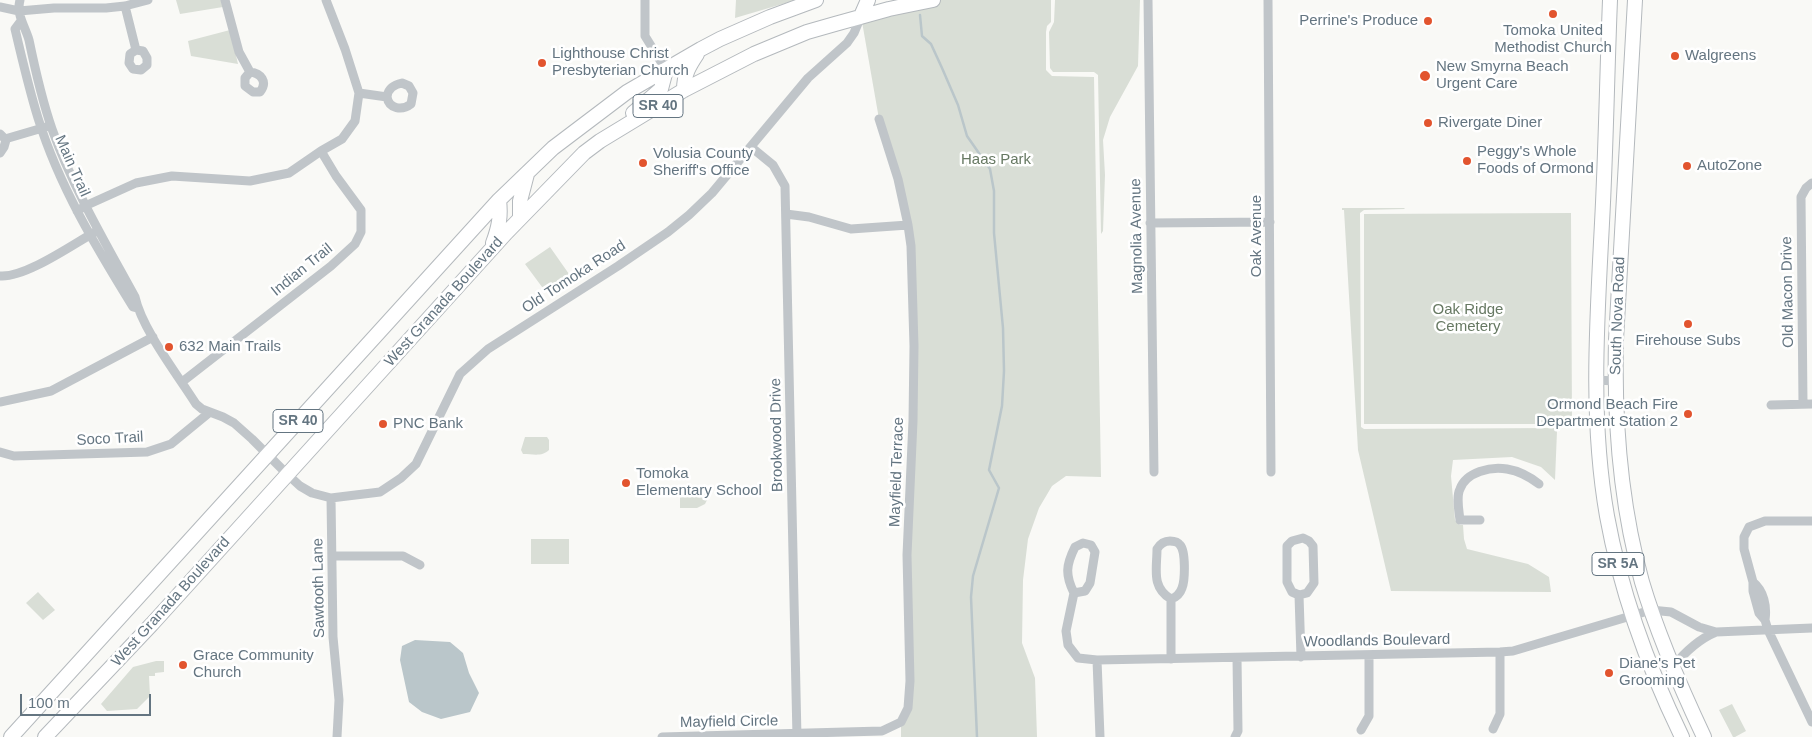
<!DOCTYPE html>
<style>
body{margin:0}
#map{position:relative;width:1812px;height:737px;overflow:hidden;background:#f9f9f6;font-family:Arial,sans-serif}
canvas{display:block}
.scale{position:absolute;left:20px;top:694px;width:131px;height:22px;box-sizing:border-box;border:2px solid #647581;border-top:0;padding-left:6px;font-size:15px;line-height:18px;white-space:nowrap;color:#647581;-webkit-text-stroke:4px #fff;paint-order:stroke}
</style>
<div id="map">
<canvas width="1812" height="737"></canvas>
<div class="scale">100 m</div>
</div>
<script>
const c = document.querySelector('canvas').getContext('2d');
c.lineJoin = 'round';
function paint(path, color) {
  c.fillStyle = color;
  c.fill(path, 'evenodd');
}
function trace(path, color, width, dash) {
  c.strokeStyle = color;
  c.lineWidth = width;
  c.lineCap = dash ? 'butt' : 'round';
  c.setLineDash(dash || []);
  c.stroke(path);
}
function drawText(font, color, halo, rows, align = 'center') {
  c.font = font + ' Arial,sans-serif';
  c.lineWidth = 5;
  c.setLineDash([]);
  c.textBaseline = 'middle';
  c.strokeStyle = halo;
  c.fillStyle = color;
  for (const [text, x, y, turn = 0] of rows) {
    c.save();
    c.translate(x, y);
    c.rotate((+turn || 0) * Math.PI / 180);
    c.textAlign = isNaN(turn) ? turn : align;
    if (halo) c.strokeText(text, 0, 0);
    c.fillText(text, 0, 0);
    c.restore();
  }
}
const green = new Path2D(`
 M176 0H221L223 7 180 14Z
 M736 0H796L735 18Z
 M933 0H1051V22L1047 26 1046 32V70L1052 76 1094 77 1101 477 1066 476 1052 486 1039 508 1028 539 1023 580 1022 643 1035 678 1037 737H901V722L908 708 911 246 879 119 861 16Z
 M1055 0H1140L1138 66 1110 117 1103 140 1105 175 1103 231 1101 234 1098 75 1094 72H1053L1050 68 1049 32 1054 22Z
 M230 30 238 64 191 56 188 41Z
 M1342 208H1404L1405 209 1364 210 1360 213 1361 427 1364 429 1555 428 1557 431 1555 480 1541 467 1512 457 1453 460 1451 476 1455 520 1460 525H1463L1464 539 1467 549 1528 564 1549 577 1551 592 1391 591 1358 450 1344 210H1342Z
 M1571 213 1572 424H1364V214Z
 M550 247 569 274 545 291 525 264Z
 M525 437H547L549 440V450C542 457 533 454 523 454L521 450Z
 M683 489 705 490 707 500 705 504 697 508H680V490Z
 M531 539H569V564H531Z
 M38 592 55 610 43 620 26 603Z
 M156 661H164V672L155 673V676H149L150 696 137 709 107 711 101 704 133 667Z
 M1732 704 1746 731 1735 737H1733L1719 710Z`);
const water = new Path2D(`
 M415 640 450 642 456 647 463 653 469 673 479 693 470 712 441 719 422 712 409 702 400 660 402 646Z`);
const stream = new Path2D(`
 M920 15 922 36 931 44 942 68 958 105 967 136 990 169 994 191V233L1003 328 1004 371 1002 406 989 470 999 488 973 576 971 597 977 737`);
const street = new Path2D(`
 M20 0C16 15 25 26 29 40 35 69 42 100 52 129 73 188 105 242 135 297 142 329 177 374 196 404L202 409 223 417 234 423 252 439 287 474 300 486 312 493 331 498 380 492 401 478 416 464 460 374 488 349 618 266 668 232 689 215 712 193 808 78 847 43 854 33 861 16
 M225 0 239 52 250 72
 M645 0V36L666 70
 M1148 0 1154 472
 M1268 0 1271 472
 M125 6 136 50 143 51 147 58V65L141 70 133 69 129 63 130 54 136 50
 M0 7 19 11 54 8H106L125 6 148 0
 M21 21 15 29C22 59 29 89 38 118 59 186 96 247 133 307L137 308
 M250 72C261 73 268 82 260 92H253L245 86V78Z
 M359 93 387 97C388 88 394 85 402 83L409 86 413 93 411 104C402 111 389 109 387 97
 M0 134 6 140 4 147 0 153
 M5 139 46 127
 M751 147 773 165 785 186 797 737
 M77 211 85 206 136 183 172 176 250 181 289 173 321 151 342 139 355 121 359 93 345 49 326 0
 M786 214 809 217 851 229 908 225
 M1150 223 1270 222
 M0 276C25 278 72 245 95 232
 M1596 380 1615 381
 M182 382 331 266 355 244 361 232V210L336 176 321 151
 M0 402 51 391 153 337
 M1803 404 1801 197 1806 188 1812 183
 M1771 405 1812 404
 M0 452 14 456 147 452 171 444 210 412
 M331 498 333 637 339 700 337 737
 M1480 520H1460C1459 511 1456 497 1460 489 1466 472 1491 466 1507 469 1519 471 1530 477 1539 484
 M1812 521H1765L1749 527 1744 537V549L1753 582V591L1759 613 1765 620 1768 630 1812 722
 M332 556H403L420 565
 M1753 582C1764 591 1767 606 1765 620
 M1074 593C1065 575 1066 565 1075 547L1083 543 1091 545 1095 552 1090 583 1085 591 1074 593 1066 631 1068 645 1078 658 1097 660 1500 652 1513 651 1651 610 1671 612 1699 627 1716 632 1812 628
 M1299 595 1292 592 1287 582V546L1292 541 1303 538 1309 541 1313 546 1314 583 1307 593 1299 595 1301 657
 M1171 659V599C1177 597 1180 594 1182 588 1185 581 1186 551 1180 545 1178 542 1174 541 1170 541 1164 541 1160 544 1157 549 1157 569 1151 587 1171 599
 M1097 660 1100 737
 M1672 668C1684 653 1699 639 1716 632
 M1493 729 1500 714V652
 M1361 730 1369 716V656
 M662 737 882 731 901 722 908 708 910 681 907 555 913 421 914 346 911 246 908 225 898 179 879 119
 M1235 737 1238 731 1237 658`);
const primary = new Path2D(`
 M1610 0C1607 74 1606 148 1602 223 1597 321 1590 419 1607 516 1621 593 1648 667 1682 737
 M1635 0 1616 340C1614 422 1620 503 1642 582 1658 636 1680 686 1704 737
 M861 16 868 0
 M684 90C684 74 689 66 697 54
 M633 113 661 89 666 70
 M520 218V201L527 174
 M493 243C499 227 501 216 499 200
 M11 737 499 200 553 148 627 92 701 49 720 39 770 17 816 0
 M45 737 152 624 506 233 584 153 600 141 684 90 754 54 807 32 835 24 889 9 933 0`);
const markers = [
 [1553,14,5,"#e2542e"],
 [1428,21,5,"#e2542e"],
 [1675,56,5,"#e2542e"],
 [542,63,5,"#e2542e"],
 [1425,76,6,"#e2542e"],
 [1428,123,5,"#e2542e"],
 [1467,161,5,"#e2542e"],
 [643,163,5,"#e2542e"],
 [1687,166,5,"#e2542e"],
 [1688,324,5,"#e2542e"],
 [169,347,5,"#e2542e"],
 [1688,414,5,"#e2542e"],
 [383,424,5,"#e2542e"],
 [626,483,5,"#e2542e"],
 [183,665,5,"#e2542e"],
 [1609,673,5,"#e2542e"]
];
const shields = [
 [658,106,50],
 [298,421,50],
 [1618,564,52]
];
const shieldNames = [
 ["SR 40",658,106],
 ["SR 40",298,421],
 ["SR 5A",1618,564]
];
const poiNames = [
 ["Perrine's Produce",1418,21,"right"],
 ["Tomoka United",1553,31,"center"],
 ["Methodist Church",1553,48,"center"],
 ["Lighthouse Christ",552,54],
 ["Presbyterian Church",552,71],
 ["Walgreens",1685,56],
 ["New Smyrna Beach",1436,67],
 ["Urgent Care",1436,84],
 ["Rivergate Diner",1438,123],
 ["Peggy's Whole",1477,152],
 ["Foods of Ormond",1477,169],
 ["Volusia County",653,154],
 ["Sheriff's Office",653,171],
 ["AutoZone",1697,166],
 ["Firehouse Subs",1688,341,"center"],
 ["632 Main Trails",179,347],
 ["Ormond Beach Fire",1678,405,"right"],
 ["Department Station 2",1678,422,"right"],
 ["PNC Bank",393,424],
 ["Tomoka",636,474],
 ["Elementary School",636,491],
 ["Grace Community",193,656],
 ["Church",193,673],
 ["Diane's Pet",1619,664],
 ["Grooming",1619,681]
];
const parkNames = [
 ["Haas Park",996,160],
 ["Oak Ridge",1468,310],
 ["Cemetery",1468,327]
];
const streetNames = [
 ["Main Trail",72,166,66],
 ["Magnolia Avenue",1137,236,-91],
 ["Oak Avenue",1257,236,-90],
 ["Indian Trail",302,270,-39],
 ["Old Tomoka Road",574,277,-33],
 ["Old Macon Drive",1788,292,-91],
 ["West Granada Boulevard",444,302,-48],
 ["South Nova Road",1618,316,-88],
 ["Brookwood Drive",777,435,-91],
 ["Soco Trail",110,439,-3],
 ["Mayfield Terrace",897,472,-88],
 ["Sawtooth Lane",319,588,-91],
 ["West Granada Boulevard",171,602,-48],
 ["Woodlands Boulevard",1377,641,-1],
 ["Mayfield Circle",729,722,-1]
];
paint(green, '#d9ded6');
paint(water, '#bac6ca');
trace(stream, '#bac6ca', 2.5);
trace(primary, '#b4b9bd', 16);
trace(street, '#c0c5c9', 9);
trace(primary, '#fff', 14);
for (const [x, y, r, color] of markers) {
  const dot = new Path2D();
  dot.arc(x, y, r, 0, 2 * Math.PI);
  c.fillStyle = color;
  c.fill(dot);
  trace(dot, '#fff', 2);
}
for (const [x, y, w] of shields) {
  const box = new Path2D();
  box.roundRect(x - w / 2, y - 11.5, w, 23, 4);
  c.fillStyle = '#fff';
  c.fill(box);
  trace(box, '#647581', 1);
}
drawText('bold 14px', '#647581', null, shieldNames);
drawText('15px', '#647581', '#fff', poiNames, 'left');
drawText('15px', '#677963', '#fff', parkNames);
drawText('15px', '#647581', '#fff', streetNames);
</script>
